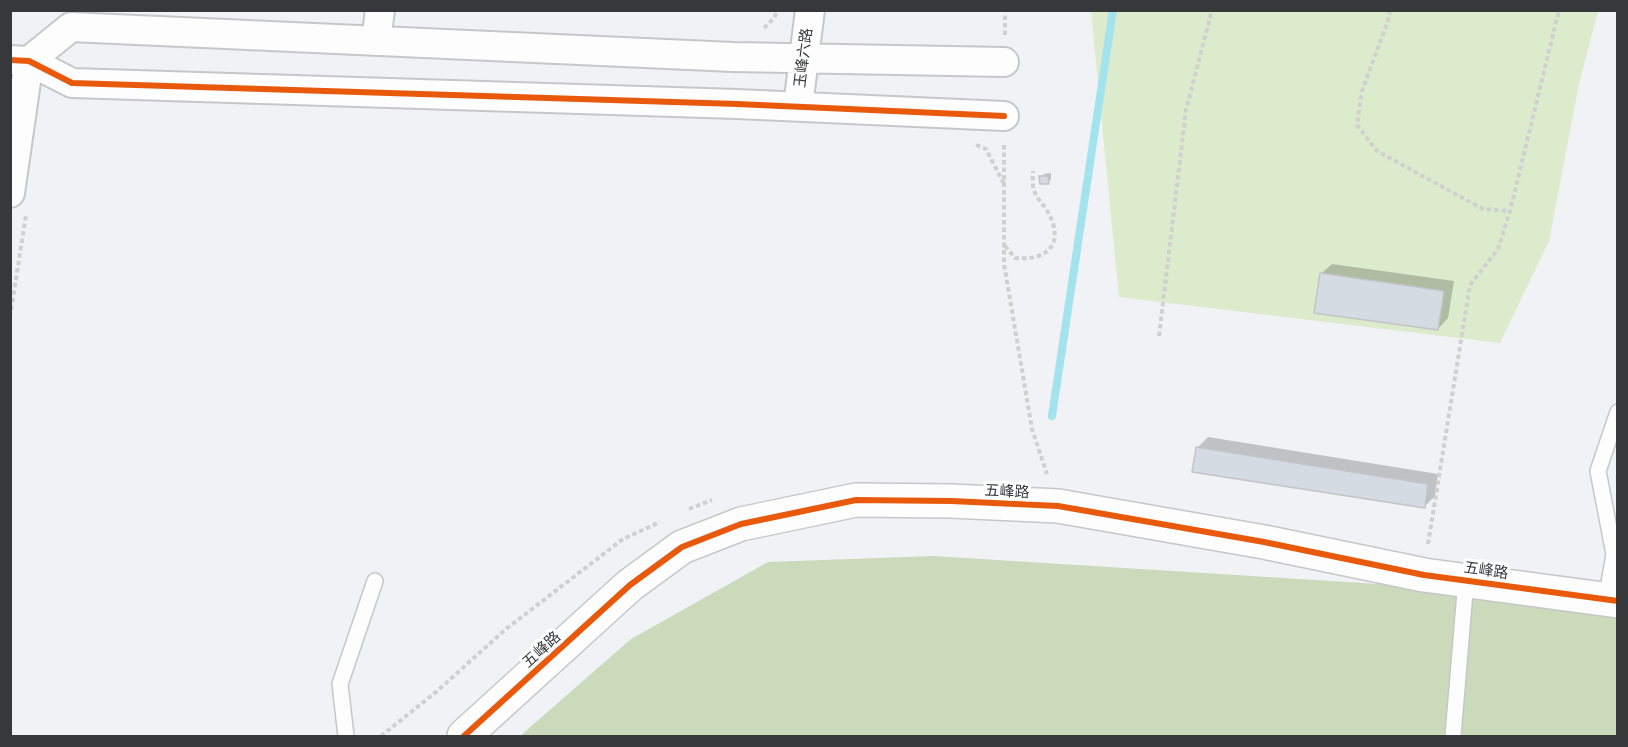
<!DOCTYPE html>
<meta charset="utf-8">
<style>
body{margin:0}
#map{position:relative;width:1628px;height:747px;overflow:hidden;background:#f0f2f5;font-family:Helvetica,sans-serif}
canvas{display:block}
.frame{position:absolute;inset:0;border:12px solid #36383a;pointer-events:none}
</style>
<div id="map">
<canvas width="1628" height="747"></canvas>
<div class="frame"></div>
</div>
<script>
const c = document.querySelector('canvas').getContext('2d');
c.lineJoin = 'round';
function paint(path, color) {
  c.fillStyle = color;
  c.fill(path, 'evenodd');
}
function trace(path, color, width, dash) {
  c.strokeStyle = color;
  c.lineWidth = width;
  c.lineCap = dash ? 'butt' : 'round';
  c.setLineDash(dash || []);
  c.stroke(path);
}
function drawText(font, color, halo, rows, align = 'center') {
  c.font = font + ' Helvetica,"Noto Sans TC",sans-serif';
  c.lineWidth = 6;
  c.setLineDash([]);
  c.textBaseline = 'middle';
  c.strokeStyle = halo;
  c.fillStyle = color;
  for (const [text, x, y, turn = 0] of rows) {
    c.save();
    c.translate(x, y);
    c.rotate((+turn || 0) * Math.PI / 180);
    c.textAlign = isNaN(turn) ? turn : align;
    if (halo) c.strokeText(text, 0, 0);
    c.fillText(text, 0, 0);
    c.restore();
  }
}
const green = new Path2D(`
 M1091 11H1598L1579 84 1549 241 1500 343 1119 297Z`);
const forest = new Path2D(`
 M934 556 1617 599V736H520L631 639 768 562Z`);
const shadow = new Path2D(`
 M1051 173V179L1048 182 1041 177 1044 174Z
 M1332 264 1454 281 1448 318 1438 329 1321 274Z
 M1208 437 1438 474 1435 496 1425 506 1197 448Z`);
const stream = new Path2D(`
 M1052 416 1113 10`);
const building = new Path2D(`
 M1039 176H1048L1049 184H1040Z
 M1320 273 1444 291 1438 330 1314 313Z
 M1196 447 1428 484 1425 508 1192 472Z`);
const path = new Path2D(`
 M1390 10 1388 21 1362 91 1357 125 1377 151 1483 209 1510 211
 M764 28 774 18 778 10
 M1005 35V15
 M976 145 986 149 1004 184
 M1004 145V264L1032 429 1047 474
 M1005 246 1015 258C1046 261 1065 245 1049 214 1045 206 1036 198 1034 190 1032 185 1033 177 1033 171
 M10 317 26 215
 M1159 336 1186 110 1212 10
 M689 509 712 500
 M1428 544 1470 285 1498 249 1510 211 1559 10
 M381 736 436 692 506 629 623 539 660 522`);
const service = new Path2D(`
 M1606 600 1614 554 1598 471 1618 412
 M346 736 340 684 375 581
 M1453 736 1466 580`);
const minor = new Path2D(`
 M376 41 380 10
 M10 60 29 61 72 83 737 104 1004 116
 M29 61 71 27 733 57 1004 62
 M798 106 810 10
 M10 193 29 61`);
const tertiary = new Path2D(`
 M464 736 630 585 682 547 741 524 856 500 951 501 1058 506 1264 542 1424 575 1618 601`);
const cycleway = new Path2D(`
 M10 60 29 61 72 83 737 104 1004 116
 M464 736 630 585 682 547 741 524 856 500 951 501 1058 506 1264 542 1424 575 1618 601`);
const streetNames = [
 ["玉峰六路",804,58,-83],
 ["五峰路",1007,492,3],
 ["五峰路",1486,571,8],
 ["五峰路",542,650,-42]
];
paint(green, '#dcebcb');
paint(forest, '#cbdaba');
paint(shadow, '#0003');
trace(stream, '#a3e3ed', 8);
paint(building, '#d4dbe2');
trace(building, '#c2c4c7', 1.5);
trace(service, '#c5c7c9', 18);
trace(minor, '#c5c7c9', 32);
trace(tertiary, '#c5c7c9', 36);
trace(path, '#d0d0d1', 4, [4.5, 3]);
trace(service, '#fdfdfe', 15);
trace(minor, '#fdfdfe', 28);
trace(tertiary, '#fdfdfe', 33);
trace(cycleway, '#e8590c', 6);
drawText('15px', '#36383a', '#fff', streetNames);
</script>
